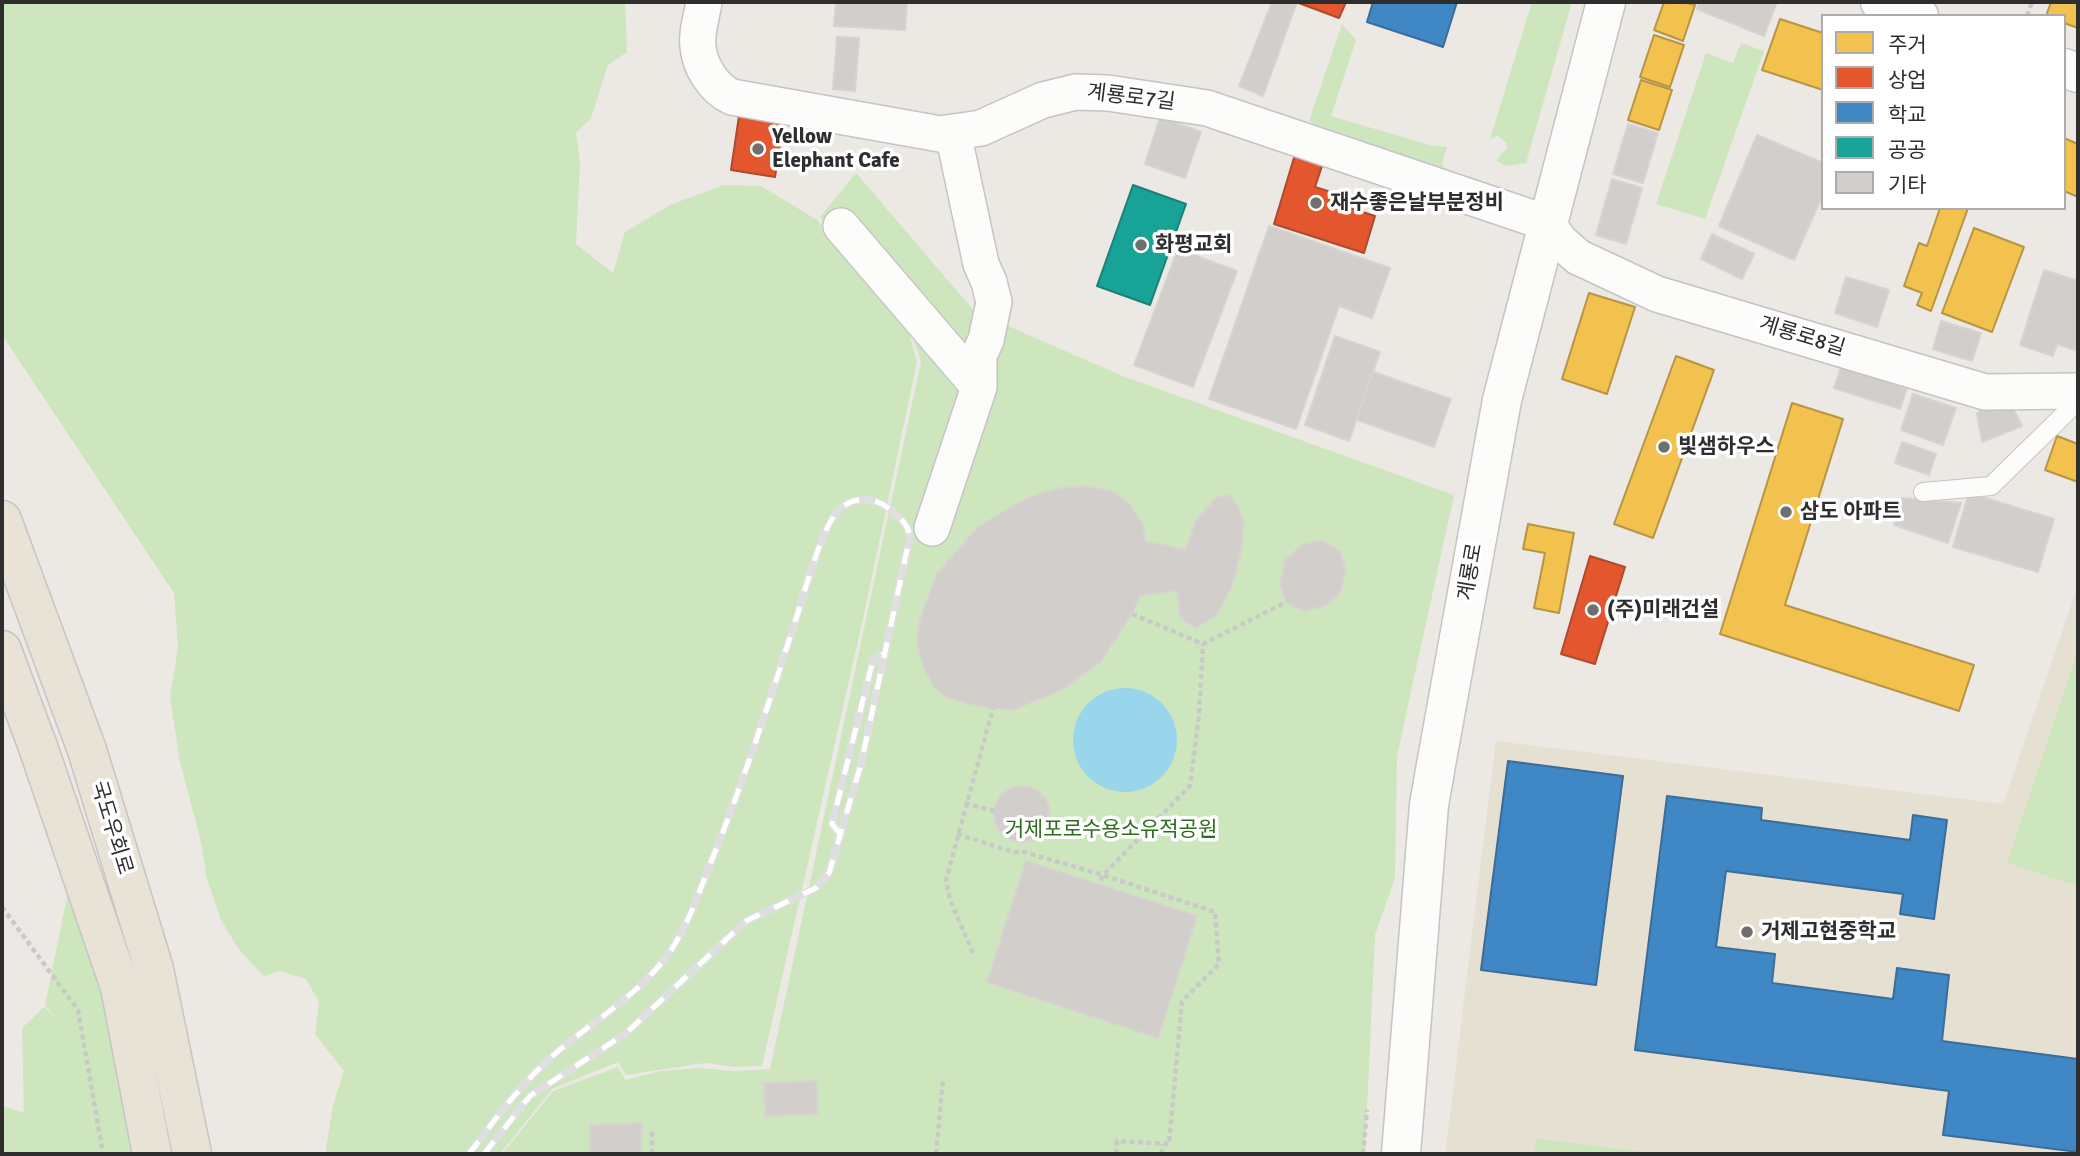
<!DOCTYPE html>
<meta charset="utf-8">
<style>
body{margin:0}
#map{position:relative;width:2080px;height:1156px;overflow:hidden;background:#ece8e4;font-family:Signika,"Noto Sans KR",sans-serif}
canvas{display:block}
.frame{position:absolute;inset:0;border:4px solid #2e2e2e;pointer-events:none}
.legend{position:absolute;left:1821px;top:14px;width:245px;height:196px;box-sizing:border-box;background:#fff;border:2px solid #ababab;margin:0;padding:9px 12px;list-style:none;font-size:21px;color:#2e2e2e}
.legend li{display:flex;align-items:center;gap:14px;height:35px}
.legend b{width:35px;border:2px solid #ababab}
</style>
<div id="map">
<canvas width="2080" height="1156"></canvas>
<div class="frame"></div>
<ul class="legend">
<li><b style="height:19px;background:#f2c14e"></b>주거</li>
<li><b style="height:19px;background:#e4572e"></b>상업</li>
<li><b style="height:19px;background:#3f88c5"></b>학교</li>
<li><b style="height:19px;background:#17a398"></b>공공</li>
<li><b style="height:19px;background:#d1cecb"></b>기타</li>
</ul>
</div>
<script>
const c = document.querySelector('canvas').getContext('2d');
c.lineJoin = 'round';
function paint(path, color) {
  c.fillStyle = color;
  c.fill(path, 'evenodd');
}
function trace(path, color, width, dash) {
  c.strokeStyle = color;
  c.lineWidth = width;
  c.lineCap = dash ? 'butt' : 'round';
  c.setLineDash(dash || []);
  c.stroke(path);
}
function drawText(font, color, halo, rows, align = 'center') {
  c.font = font + ' Signika,"Noto Sans KR",sans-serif';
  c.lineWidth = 7;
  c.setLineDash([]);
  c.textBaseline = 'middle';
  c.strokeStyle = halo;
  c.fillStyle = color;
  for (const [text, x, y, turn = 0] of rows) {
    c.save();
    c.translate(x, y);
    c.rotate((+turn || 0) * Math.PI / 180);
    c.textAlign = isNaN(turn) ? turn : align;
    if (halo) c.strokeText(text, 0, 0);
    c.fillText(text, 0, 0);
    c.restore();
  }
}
const education = new Path2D(`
 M2078 585V1154H1663L1536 1138 1534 1154H1445L1496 741 2003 804Z`);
const green = new Path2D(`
 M2 2H625L627 52 608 65 591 118 576 133 580 162 576 244 613 273 625 232 670 205 723 185 761 186 817 220 883 291 907 325 917 362 863 619 762 1066 735 1067 705 1063 626 1075 618 1062 552 1089 500 1154H325L333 1105 344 1071 315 1034 319 1002 306 979 280 971 264 976 240 951 221 920 207 879 200 838 180 762 170 698 178 648 174 593 2 335Z
 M1532 2H1572L1526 163 1506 166 1497 161 1500 155 1507 148V143L1498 136 1490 139Z
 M1342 24 1356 40 1331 116 1433 146 1447 147 1442 163 1445 170 1439 172 1328 132 1309 121Z
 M1741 43 1764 51 1705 219 1656 204 1706 53 1733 63Z
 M856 173 974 311 1125 377 1454 495 1397 756 1395 878 1375 935 1365 1154H502L553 1091 618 1067 625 1080 661 1071 700 1068 734 1071 770 1069 921 362 909 324 853 251 820 217Z
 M2078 649V886L2007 863Z
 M71 877 111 1003 131 1154H2V1106L24 1113 22 1028 44 1007 58 1019 45 1006Z
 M1536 1138 1662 1154H1663H1534Z`);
const water = new Path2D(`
 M1073 740a52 52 0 1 1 104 0a52 52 0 1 1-104 0Z`);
const homes = new Path2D(`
 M1664 2H1683L1695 5 1683 41 1654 30Z
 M2051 2H2078V28L2064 23V16H2046Z
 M1780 19 1823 33V90L1762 70Z
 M1654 35 1684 45 1670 87 1640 77Z
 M1641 80 1672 90 1659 130 1628 120Z
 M2064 138 2078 144V197L2064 191Z
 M1940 208H1968L1931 311 1917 305 1922 293 1904 286 1919 243 1927 246Z
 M1974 228 2024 247 1992 332 1942 313Z
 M1589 293 1635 307 1607 394 1562 379Z
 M1676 356 1714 370 1653 538 1614 524Z
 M1792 403 1843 419 1785 605 1974 665 1959 711 1720 634Z
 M2057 436 2078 444V482L2045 470Z
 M1528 524 1574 533 1559 613 1534 608 1545 553 1523 549Z`);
const shops = new Path2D(`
 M1296 2H1346L1339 18Z
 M739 116 783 123 775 177 731 170Z
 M1296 151 1324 160 1315 187 1353 199 1350 208 1375 216 1364 253 1274 224Z
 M1590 556 1625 567 1595 664 1561 654Z`);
const schools = new Path2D(`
 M1373 2H1457L1443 47 1367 22Z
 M1508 761 1623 776 1596 985 1481 970Z
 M1667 796 1762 808 1761 820 1910 840 1913 815 1947 820 1934 919 1900 914 1903 894 1726 871 1716 947 1775 954 1772 983 1893 999 1897 968 1949 975 1942 1041 2078 1059V1152L1943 1135 1949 1091 1635 1050Z`);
const public = new Path2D(`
 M1133 185 1186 204 1150 305 1097 286Z`);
const building = new Path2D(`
 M836 2H907L905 30 834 26Z
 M1272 2H1297L1263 96 1239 86Z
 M1699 2H1777L1764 36 1697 9Z
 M837 37 859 38 855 91 833 89Z
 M1160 117 1201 132 1185 178 1145 164Z
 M1628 124 1658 133 1643 183 1613 174Z
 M1757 135 1823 163V194L1794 260 1719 226Z
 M1612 179 1642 188 1626 244 1596 235Z
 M1269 226 1390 268 1372 318 1339 306 1296 429 1209 399Z
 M1712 234 1754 254 1742 279 1701 259Z
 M1178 249 1237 271 1193 387 1134 365Z
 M2044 270 2078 281V351L2057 344 2053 356 2020 345Z
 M1846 277 1889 290 1877 327 1835 313Z
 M1941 321 1981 333 1972 361 1933 349Z
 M1335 336 1380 352 1349 441 1305 425Z
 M1841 367 1907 388 1900 409 1834 388Z
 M1373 372 1451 399 1434 447 1357 420Z
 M1913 394 1956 408 1943 445 1901 430Z
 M1991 401 2011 404 2022 426 1982 442 1977 414Z
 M1902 442 1936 454 1929 475 1895 463Z
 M1087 486 1112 491 1129 503 1143 524 1145 541 1186 550 1196 520 1217 497 1229 495 1238 506 1244 522 1242 547 1232 586 1216 616 1195 628 1180 617 1177 591 1140 595 1132 614 1101 661 1062 690 1013 710 977 706 945 697 933 685 925 671 917 644 919 623 936 575 978 527 1004 511 1032 496 1060 488Z
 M1969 493 2054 519 2038 572 1953 547Z
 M1902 498 1961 503 1948 543 1894 525Z
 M1322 540 1340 551 1346 572 1339 594 1325 606 1304 611 1286 602 1280 584 1285 560 1303 544Z
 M994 814a28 28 0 1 1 56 0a28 28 0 1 1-56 0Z
 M1026 861 1197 916 1158 1038 987 982Z
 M817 1081 818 1114 765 1116 764 1083Z
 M642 1123 641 1154H590V1125Z`);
const path = new Path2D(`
 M2027 16 2032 2
 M1132 614 1203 644 1286 602
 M965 803 994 811
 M957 834 1013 852H1024L1103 875 1099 884
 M2 907 78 1010 103 1154
 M973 953 950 900 946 880 993 708
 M652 1154V1130
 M936 1154 943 1080
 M1116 1154 1117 1141 1169 1144 1182 1001 1219 964 1215 912 1103 875 1190 786 1199 715 1203 644
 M1162 1154V1144
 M1363 1154 1367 1110`);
const service = new Path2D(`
 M1923 492 1991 486 2078 401`);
const minor = new Path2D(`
 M704 2C702 16 696 33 698 47 700 67 714 89 732 97L940 134 981 128 1043 100 1076 92 1108 93 1207 108 1547 223 1560 241 1578 257 1657 294 1985 392 2078 391
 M841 226 979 387
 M932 528 979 387V355L986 340 994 302 989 282 981 264 953 133`);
const tertiary = new Path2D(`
 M1880 2 1919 16
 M2064 68 2078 73
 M1401 1154 1429 805 1436 765 1502 400 1606 2`);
const trunk = new Path2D(`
 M2 520 87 750 154 969 192 1154
 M2 650 38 747 120 987 152 1154`);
const rail = new Path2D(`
 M840 834 832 824 873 660 885 653
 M469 1154C493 1122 517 1089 547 1061 587 1024 637 998 669 953 688 926 699 892 711 862 743 783 769 703 795 622 804 595 820 533 836 513 850 497 871 495 888 508 898 515 908 524 910 536L861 764 829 873 816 888 746 921 625 1034 530 1096 484 1154`);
const markers = [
 [758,149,7,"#706f6e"],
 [1316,203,7,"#706f6e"],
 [1141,245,7,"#706f6e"],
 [1664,447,7,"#706f6e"],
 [1786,512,7,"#706f6e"],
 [1593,610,7,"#706f6e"],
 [1747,932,7,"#706f6e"]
];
const streetNames = [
 ["계룡로7길",1131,98,7],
 ["계룡로8길",1802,337,17],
 ["계룡로",1471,572,-80],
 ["국도우회로",111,828,73]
];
const poiNames = [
 ["Yellow",772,137],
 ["Elephant Cafe",772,161],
 ["재수좋은날부분정비",1330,203],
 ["화평교회",1155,245],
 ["빛샘하우스",1678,447],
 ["삼도 아파트",1800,512],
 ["(주)미래건설",1607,610],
 ["거제고현중학교",1761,932]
];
const parkNames = [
 ["거제포로수용소유적공원",1111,830]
];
paint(education, '#e6e0d3');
paint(green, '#cee6be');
paint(water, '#99d6ec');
paint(homes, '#f2c14e');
trace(homes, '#b79544', 2);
paint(shops, '#e4572e');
trace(shops, '#ad4b2e', 2);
paint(schools, '#3f88c5');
trace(schools, '#3a6d98', 2);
paint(public, '#17a398');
trace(public, '#1e8078', 2);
paint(building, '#d1cecb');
trace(building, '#d7d4d0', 2);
trace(service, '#c5c4c5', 20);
trace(minor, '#c5c4c5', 38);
trace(tertiary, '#c5c4c5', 41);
trace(trunk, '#c6c5c4', 41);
trace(path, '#c9c9c8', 4.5, [5, 3.5]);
trace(service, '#fcfcfb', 18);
trace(minor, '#fcfcfb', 35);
trace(tertiary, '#fcfcfb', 38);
trace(trunk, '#e9e2d6', 38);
trace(rail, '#dfdfe1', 8);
trace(rail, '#fff', 5, [16]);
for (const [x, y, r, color] of markers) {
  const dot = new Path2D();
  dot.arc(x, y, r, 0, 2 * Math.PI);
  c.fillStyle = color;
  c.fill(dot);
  trace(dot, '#fff', 2.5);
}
drawText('21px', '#2e2e2e', '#fff', streetNames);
drawText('bold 21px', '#2e2e2e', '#fff', poiNames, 'left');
drawText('21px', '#2c6e1b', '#fff', parkNames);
</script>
